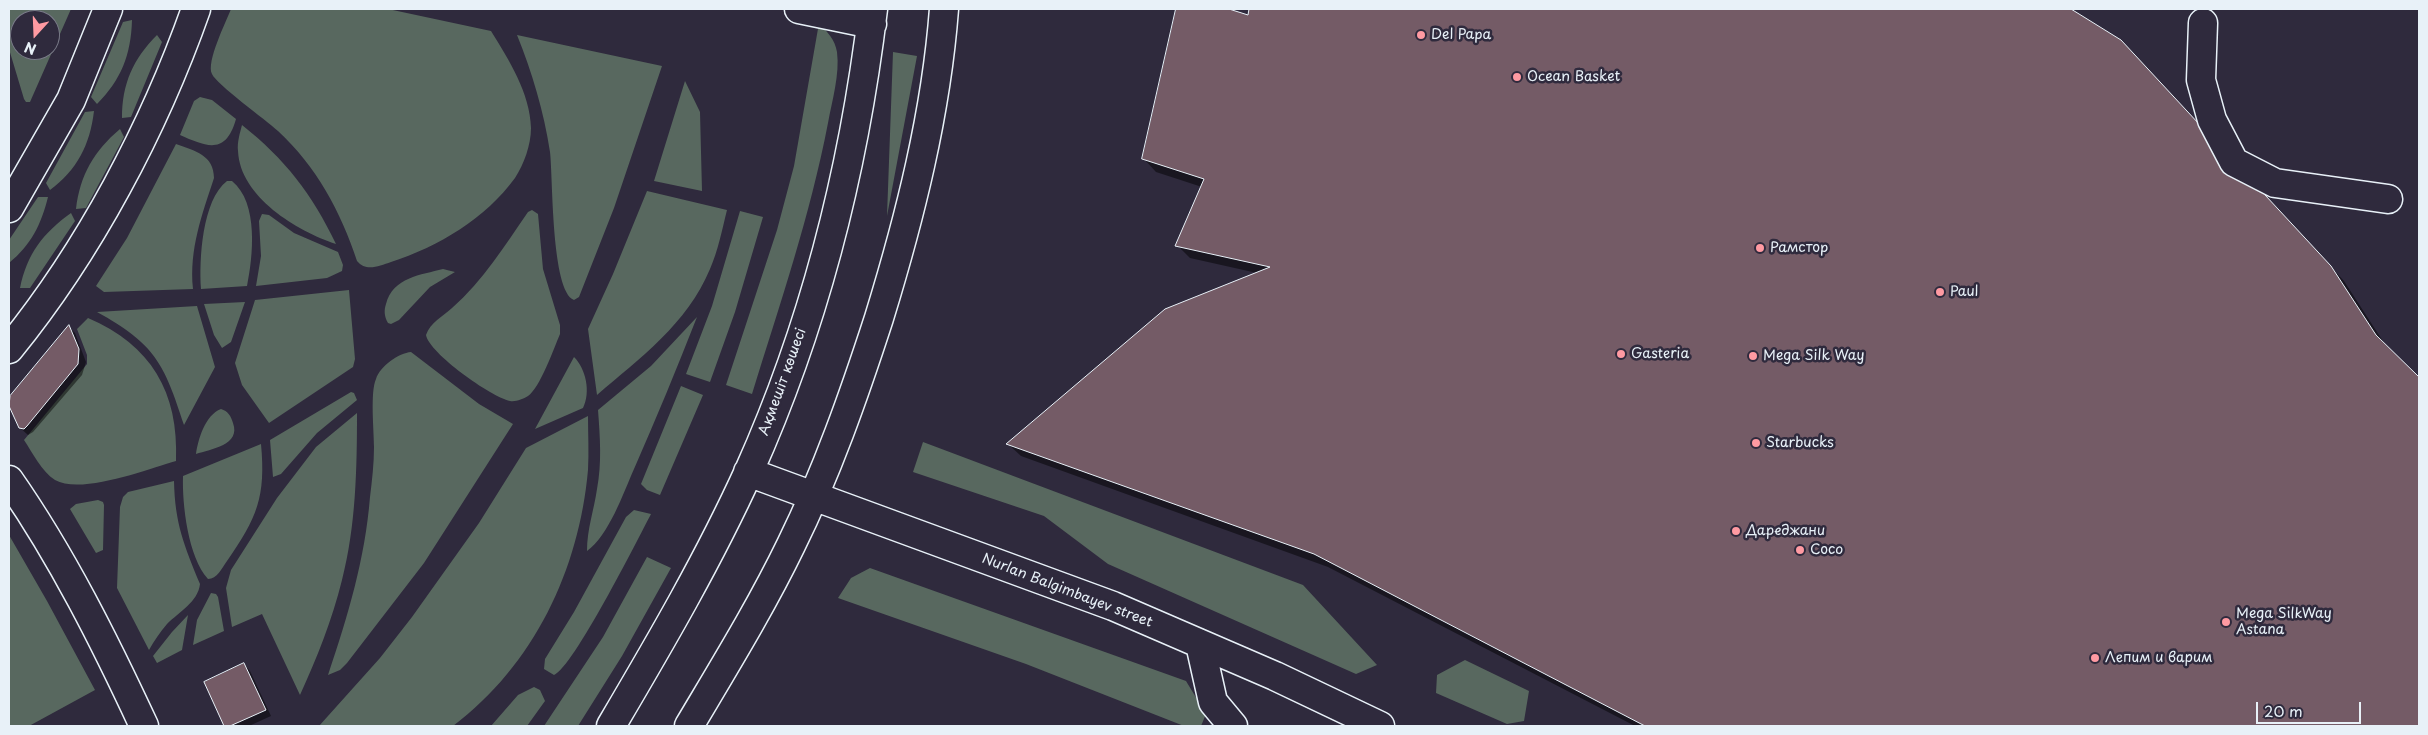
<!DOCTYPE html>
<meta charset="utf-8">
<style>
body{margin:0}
#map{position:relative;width:2428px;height:735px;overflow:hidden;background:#2f2a3d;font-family:"Playpen Sans",sans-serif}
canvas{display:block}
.frame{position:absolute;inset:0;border:10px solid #e8f1f8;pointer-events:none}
.north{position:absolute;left:10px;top:10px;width:50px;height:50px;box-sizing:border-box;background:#2f2a3d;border:1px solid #797a88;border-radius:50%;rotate:200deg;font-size:14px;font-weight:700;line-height:20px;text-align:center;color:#e8f1f8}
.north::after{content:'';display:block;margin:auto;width:18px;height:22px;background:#ff9aa2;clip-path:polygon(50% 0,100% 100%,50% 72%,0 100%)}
.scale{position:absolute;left:2256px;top:702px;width:105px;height:22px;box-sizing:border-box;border:2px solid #e8f1f8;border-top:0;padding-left:6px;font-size:15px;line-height:18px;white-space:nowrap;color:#e8f1f8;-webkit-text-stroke:4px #2f2a3d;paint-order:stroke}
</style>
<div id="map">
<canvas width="2428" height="735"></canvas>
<div class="frame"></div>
<div class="north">N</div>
<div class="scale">20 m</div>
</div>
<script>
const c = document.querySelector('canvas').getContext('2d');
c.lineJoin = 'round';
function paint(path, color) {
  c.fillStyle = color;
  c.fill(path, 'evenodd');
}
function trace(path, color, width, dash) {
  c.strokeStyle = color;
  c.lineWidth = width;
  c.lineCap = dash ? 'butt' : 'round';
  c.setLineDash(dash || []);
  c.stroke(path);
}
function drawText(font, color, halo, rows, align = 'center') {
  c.font = font + ' "Playpen Sans",sans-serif';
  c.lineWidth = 5;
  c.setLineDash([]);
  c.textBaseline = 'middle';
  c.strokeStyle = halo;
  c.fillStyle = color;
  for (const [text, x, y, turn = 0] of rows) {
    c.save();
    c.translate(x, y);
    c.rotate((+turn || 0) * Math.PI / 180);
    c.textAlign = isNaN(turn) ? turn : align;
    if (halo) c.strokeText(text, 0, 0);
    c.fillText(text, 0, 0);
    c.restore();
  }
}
const green = new Path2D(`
 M9 9H71L30 102H26L24 99 9 49ZM20 20H50V50H20Z
 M231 9H388L491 31C509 60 530 93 531 128 531 145 524 164 515 178 486 218 438 247 391 262 379 266 366 272 357 261 341 212 316 166 278 131 266 120 216 84 212 74 206 62 226 22 231 9Z
 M132 20C131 55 121 80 97 104L91 97 123 22Z
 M819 23C827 32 835 39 837 52 840 74 832 101 828 123 810 216 780 304 752 394L726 385 777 230 794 166Z
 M157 35 162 42 131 117 122 118C122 84 133 59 157 35Z
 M517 35 662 66 614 208 579 297 574 300C551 291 553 178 550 152 544 112 532 72 517 35Z
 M893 52 917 56 887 216Z
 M685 81 700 112 702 191 654 181Z
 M200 97 212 100 236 119C226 155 207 147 180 135L194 101Z
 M94 111C90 145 77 170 50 190L46 183 85 112Z
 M242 125C285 159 312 194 336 244 297 231 240 197 238 151 237 142 240 133 242 125Z
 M120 129 124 137 86 208 76 209C80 175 94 151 120 129Z
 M176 144C195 151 214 155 214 178 202 215 189 249 193 289L104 292 96 286 127 238Z
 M227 181H232C259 203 253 257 247 286L201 289C199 260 202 200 227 181Z
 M647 191 727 210C722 230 718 251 710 269 687 324 640 358 597 395L588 329 613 274Z
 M38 197H48C41 225 31 245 9 263V240Z
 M532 210 538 214 543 269 560 325V334C554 348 540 388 528 396 523 399 516 402 510 401 491 397 429 353 426 335 430 323 443 316 452 308 483 281 505 245 528 212Z
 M740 211 763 217 735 312 710 382 686 374 712 306Z
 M71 213 75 221 30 288H20C27 254 43 233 71 213Z
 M262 214 269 215 294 233 338 252 343 265 342 271 327 278 256 286 261 256 259 221Z
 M443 269 455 272 430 287 399 320 391 324 388 323C384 316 384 310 386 304 393 277 421 275 443 269Z
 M349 290 355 359 353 367 269 423 242 385 235 363 255 300Z
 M245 302 231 342 222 348 214 335 204 304Z
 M197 306 215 367 184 425C164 363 155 344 97 312Z
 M697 317C677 368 656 419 634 469 623 494 609 535 587 551 587 529 594 510 597 489 602 463 600 437 598 410L651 366Z
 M88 318C151 345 179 392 176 461 148 469 81 495 55 480 42 472 32 452 24 440L87 364V355L77 329Z
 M411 352 479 404 513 424 424 563 347 663 340 670 328 675C348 616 365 559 370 497 372 480 374 464 374 447 374 431 370 392 376 379 380 366 399 353 411 352Z
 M574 357C586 369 591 392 583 408L535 429Z
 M681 386 703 395 660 495 647 490 641 484Z
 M351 392 354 393 357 400 317 433 281 474 273 477 270 440Z
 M221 409C228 411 231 416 233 423 241 445 211 449 196 454 198 440 205 415 221 409Z
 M357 413C357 468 356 526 342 580 332 620 317 658 300 695L262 614 232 627 226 588 231 570 277 498 316 447Z
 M588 416C588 434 589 452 588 470 579 570 534 665 453 726H319L380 658 412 617 479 523 526 448Z
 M923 442 1303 585 1377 665 1356 674 1108 564 1044 516 913 472Z
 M261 444C266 497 257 518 227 561 222 568 217 579 208 579 188 557 182 504 183 476Z
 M174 481C175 524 184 545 200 584 198 602 179 612 167 624 160 632 154 641 149 650L117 588 120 507 123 497 128 492Z
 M98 500 103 502 104 505 103 550 96 553 70 509 76 504Z
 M634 510 651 514C638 539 573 668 554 675L544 669 545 659 574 612 626 517Z
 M9 535 47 601 95 690 29 726H9Z
 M647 557 671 568 622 656 578 726H544L603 637Z
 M870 568 1186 681 1206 714 1201 726H1184L1026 664 838 598 851 578Z
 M211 593 216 594 218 597 224 631 193 645 197 620Z
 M188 615 182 650 157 663 153 656 172 632Z
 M1465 660 1529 691 1524 721 1507 724 1436 693 1437 675Z
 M534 687 540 690 545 701 527 726H491L518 695Z`);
const shadow = new Path2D(`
 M1177 9H1224L1249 17 1251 9H2068L2121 41 2134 55 2344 281 2388 349 2419 379V726H1635L1328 567 1021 456 1008 444 1257 273 1190 258 1177 245 1202 187 1156 172 1144 159Z
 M69 327 75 333 86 362 82 375 33 432 28 435 18 426Z
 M244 664 250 671 271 716 249 726H226L205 682Z`);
const building = new Path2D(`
 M1176 9H1229L1248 15 1249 9H2071L2121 40 2331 266 2376 335 2419 377V726H1645L1314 554 1006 444 1165 309 1270 267 1175 246 1204 179 1142 159Z
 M69 325 79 349 78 364 27 426 24 429 19 428 9 406 10 396Z
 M244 663 266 710 230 726H224L204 682Z`);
const minor = new Path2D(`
 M799 9 872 24
 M2203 23 2201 80 2212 120 2234 162 2275 183 2388 199
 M9 208 71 100 108 9
 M9 349C89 251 154 128 196 9
 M748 472 1113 606 1275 676 1380 726
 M9 480C62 556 105 642 144 726
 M1200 644 1213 702 1233 726
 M611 726C660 643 709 559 749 471 815 324 854 168 873 9
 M689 726C724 667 761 607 791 545 827 472 854 395 879 318 910 217 936 114 944 9`);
const markers = [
 [1421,35,5,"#ff9aa2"],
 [1517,77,5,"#ff9aa2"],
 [1760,248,5,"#ff9aa2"],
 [1940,292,5,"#ff9aa2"],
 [1621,354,5,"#ff9aa2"],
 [1753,356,5,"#ff9aa2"],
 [1756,443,5,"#ff9aa2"],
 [1736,531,5,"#ff9aa2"],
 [1800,550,5,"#ff9aa2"],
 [2226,622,5,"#ff9aa2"],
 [2095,658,5,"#ff9aa2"]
];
const poiNames = [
 ["Del Papa",1431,35],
 ["Ocean Basket",1527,77],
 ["Рамстор",1770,248],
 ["Paul",1950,292],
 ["Gasteria",1631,354],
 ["Mega Silk Way",1763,356],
 ["Starbucks",1766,443],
 ["Дареджани",1746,531],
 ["Coco",1810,550],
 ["Mega SilkWay",2236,614],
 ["Astana",2236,630],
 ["Лепим и варим",2105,658]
];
const streetNames = [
 ["Ақмешіт көшесі",783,382,-70],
 ["Nurlan Balgimbayev street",1067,591,21]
];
paint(green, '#58685f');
paint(shadow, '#0007');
paint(building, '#745b66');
trace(building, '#e8f1f8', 1);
trace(minor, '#e8f1f8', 31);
trace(minor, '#2f2a3d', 28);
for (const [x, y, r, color] of markers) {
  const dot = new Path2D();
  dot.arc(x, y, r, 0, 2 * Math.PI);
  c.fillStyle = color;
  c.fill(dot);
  trace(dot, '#2f2a3d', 2);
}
drawText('14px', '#e8f1f8', '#2f2a3d', poiNames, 'left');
drawText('14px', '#e8f1f8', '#2f2a3d', streetNames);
</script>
